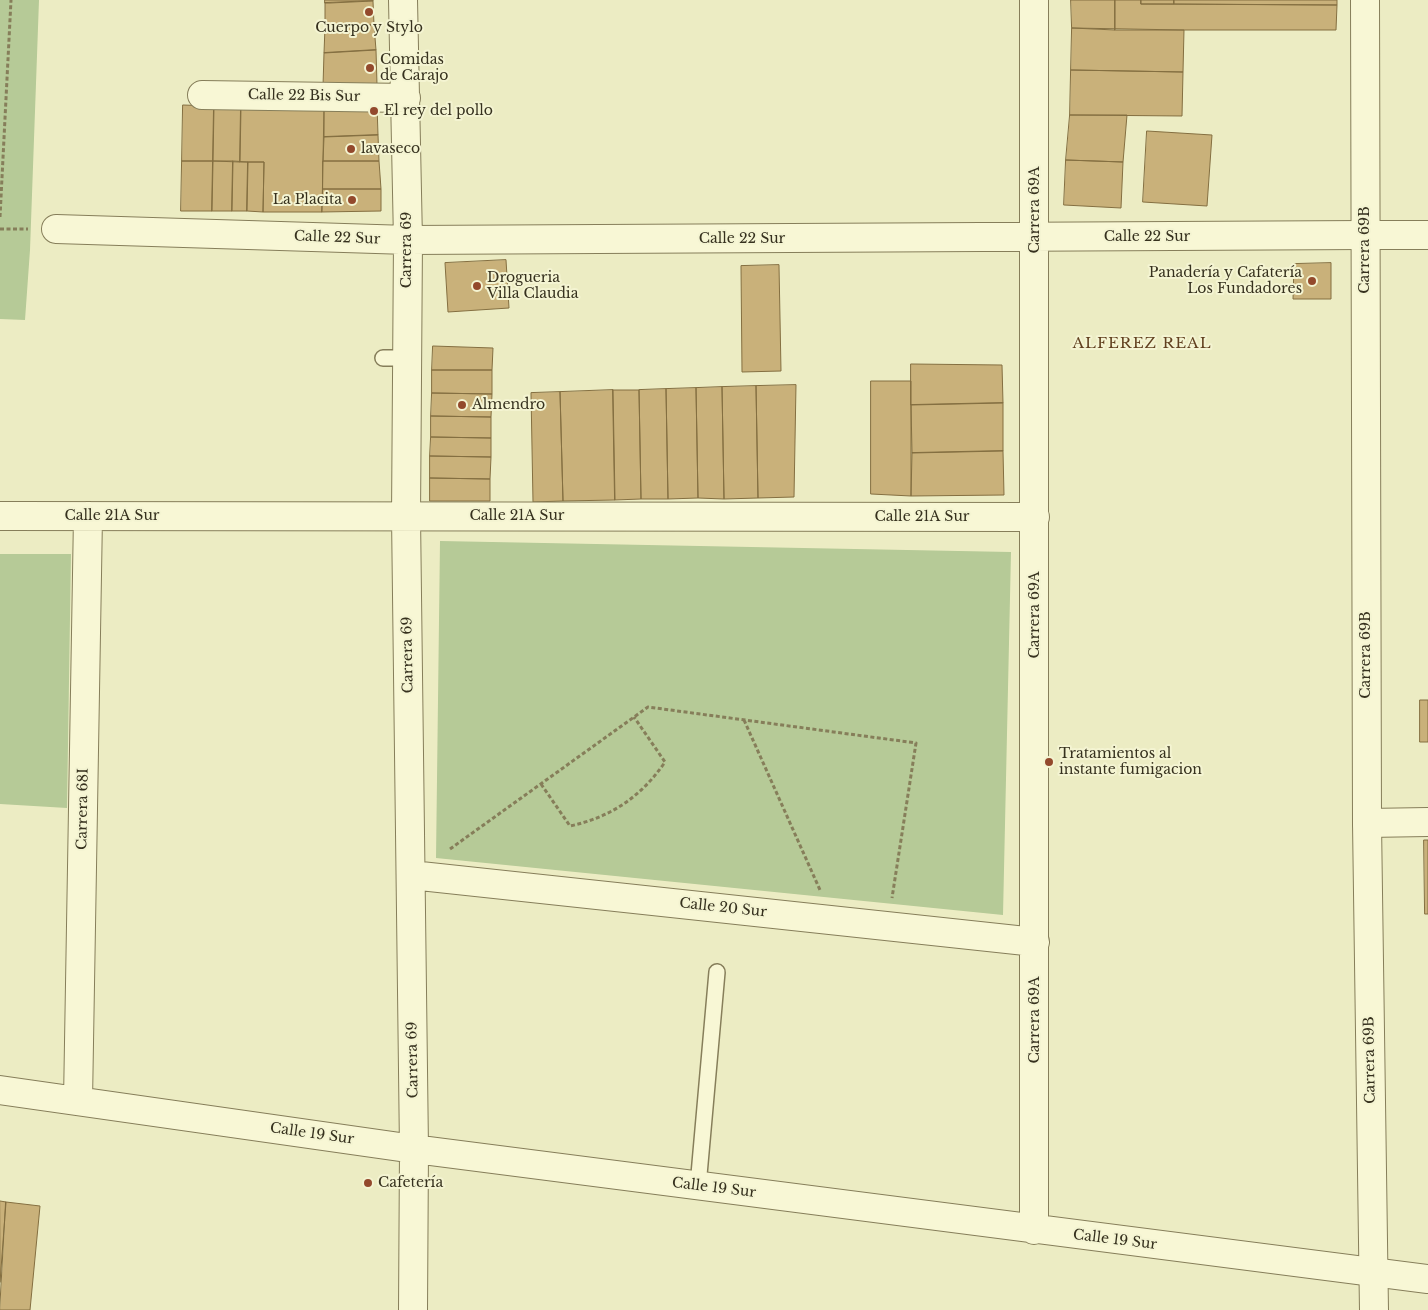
<!DOCTYPE html>
<meta charset="utf-8">
<style>
body{margin:0}
canvas{display:block;background:#ececc3}
</style>
<canvas width="1428" height="1310"></canvas>
<script>
const c = document.querySelector('canvas').getContext('2d');
c.lineJoin = 'round';
function paint(path, color) {
  c.fillStyle = color;
  c.fill(path, 'evenodd');
}
function trace(path, color, width, dash) {
  c.strokeStyle = color;
  c.lineWidth = width;
  c.lineCap = dash ? 'butt' : 'round';
  c.setLineDash(dash || []);
  c.stroke(path);
}
function drawText(font, color, halo, rows, align = 'center') {
  c.font = font + ' "Libre Baskerville",serif';
  c.lineWidth = 4;
  c.setLineDash([]);
  c.textBaseline = 'middle';
  c.strokeStyle = halo;
  c.fillStyle = color;
  for (const [text, x, y, turn = 0] of rows) {
    c.save();
    c.translate(x, y);
    c.rotate((+turn || 0) * Math.PI / 180);
    c.textAlign = isNaN(turn) ? turn : align;
    if (halo) c.strokeText(text, 0, 0);
    c.fillText(text, 0, 0);
    c.restore();
  }
}
const green = new Path2D(`
 M0 0H39L30 250 25 320 0 319Z
 M440 541 1011 552 1003 915 436 858Z
 M0 554H71L67 808 0 804Z`);
const building = new Path2D(`
 M325 0H373V1L330 3H325Z
 M1071 0H1115V30L1072 28Z
 M1115 0H1141V4L1337 5 1336 30H1115Z
 M1141 0H1174V4H1141Z
 M1174 0H1337V5L1174 4Z
 M373 1 374 25 325 27V3Z
 M374 25 376 50 324 53 325 27Z
 M1072 28 1184 30 1183 72 1071 70Z
 M376 50 377 85 323 86 324 53Z
 M1071 70 1183 72 1182 116 1070 115Z
 M183 105 214 106 213 161H182Z
 M377 105 378 135 324 137V107Z
 M214 106H241L240 162 213 161Z
 M241 106 324 107 322 212H263L264 162H240Z
 M1070 115H1127L1123 162 1066 160Z
 M1147 131 1212 135 1207 206 1143 202Z
 M378 135 379 161H323L324 137Z
 M1066 160 1123 162 1121 208 1064 205Z
 M182 161H213L212 211H181Z
 M213 161H233L232 211H212Z
 M233 161 248 162 247 211H232Z
 M323 161H379L381 189H323Z
 M248 162H264L263 212 247 211Z
 M323 189H381V211L322 212Z
 M506 260 509 308 448 312 445 263Z
 M1331 263V299H1293L1294 264Z
 M779 265 781 371 742 372 741 266Z
 M433 346 493 348 492 370H432Z
 M911 364 1002 365 1003 403 911 405Z
 M432 370H492V394L432 393Z
 M871 381H911V496L871 494Z
 M796 385 794 497 758 498 756 386Z
 M756 386 758 498 724 499 722 387Z
 M722 387 724 499 698 498 696 388Z
 M696 388 698 498 668 499 666 389Z
 M666 389 668 499H641L639 390Z
 M613 390 615 500 563 501 560 392Z
 M613 390H639L641 499 615 500Z
 M560 392 563 501 533 502 531 393Z
 M432 393 492 394 491 417 431 416Z
 M1003 403V451L912 453 911 405Z
 M431 416 491 417V438L431 437Z
 M431 437 491 438V457L430 456Z
 M1003 451 1004 495 911 496 912 453Z
 M430 456 491 457 490 479 430 478Z
 M430 478 490 479V501H430Z
 M1420 700H1428V742H1420Z
 M1424 840H1428V914H1425Z
 M0 1201 6 1202 0 1282Z
 M6 1202 40 1206 30 1310H0Z`);
const path = new Path2D(`
 M0 217 11 0
 M0 229H28
 M744 720 820 890
 M541 784 570 826C611 817 641 797 665 762L634 717
 M450 849 648 707 916 743 892 898`);
const service = new Path2D(`
 M383 358H406
 M698 1186 717 972`);
const minor = new Path2D(`
 M403 0 408 240 406 516 414 1149 413 1310
 M202 95 406 98
 M56 229 408 240 1365 235
 M0 516 1035 517
 M1367 823 1428 822
 M411 875 1035 942
 M0 1090 414 1149 1428 1279
 M78 1101 88 516
 M1034 1230V0`);
const tertiary = new Path2D(`
 M1365 0 1367 823 1374 1310
 M1365 235H1428`);
const markers = [
 [369,12,5,"#93492c"],
 [370,68,5,"#93492c"],
 [374,111,5,"#93492c"],
 [351,149,5,"#93492c"],
 [352,200,5,"#93492c"],
 [1312,281,5,"#93492c"],
 [477,286,5,"#93492c"],
 [462,405,5,"#93492c"],
 [1049,762,5,"#93492c"],
 [368,1183,5,"#93492c"]
];
const poiNames = [
 ["Cuerpo y Stylo",369,28,"center"],
 ["Comidas",380,60],
 ["de Carajo",380,76],
 ["El rey del pollo",384,111],
 ["lavaseco",361,149],
 ["La Placita",342,200,"right"],
 ["Panadería y Cafatería",1302,273,"right"],
 ["Los Fundadores",1302,289,"right"],
 ["Drogueria",487,278],
 ["Villa Claudia",487,294],
 ["Almendro",472,405],
 ["Tratamientos al",1059,754],
 ["instante fumigacion",1059,770],
 ["Cafetería",378,1183]
];
const streetNames = [
 ["Calle 22 Bis Sur",304,96,1],
 ["Carrera 69A",1035,210,-90],
 ["Calle 22 Sur",1147,237],
 ["Calle 22 Sur",337,238,2],
 ["Calle 22 Sur",742,239],
 ["Carrera 69",407,250,-90],
 ["Carrera 69B",1365,250,-90],
 ["Calle 21A Sur",112,516],
 ["Calle 21A Sur",517,516],
 ["Calle 21A Sur",922,517],
 ["Carrera 69A",1035,615,-90],
 ["Carrera 69",408,655,-91],
 ["Carrera 69B",1366,655,-90],
 ["Carrera 68I",83,809,-89],
 ["Calle 20 Sur",723,908,6],
 ["Carrera 69A",1035,1020,-90],
 ["Carrera 69",413,1060,-91],
 ["Carrera 69B",1370,1060,-91],
 ["Calle 19 Sur",312,1134,8],
 ["Calle 19 Sur",714,1188,7],
 ["Calle 19 Sur",1115,1240,7]
];
const neighbourhoodNames = [
 ["ALFEREZ REAL",1142,344]
];
paint(green, '#b6ca97');
paint(building, '#c9b17a');
trace(building, '#846f41', 1);
trace(service, '#867e5a', 18);
trace(minor, '#867e5a', 30);
trace(tertiary, '#867e5a', 30);
trace(path, '#867e5a', 3, [4, 2.5]);
trace(service, '#f8f7d5', 15);
trace(minor, '#f8f7d5', 28);
trace(tertiary, '#f8f7d5', 28);
for (const [x, y, r, color] of markers) {
  const dot = new Path2D();
  dot.arc(x, y, r, 0, 2 * Math.PI);
  c.fillStyle = color;
  c.fill(dot);
  trace(dot, '#f4f4d2', 2);
}
drawText('14px', '#36311e', '#f4f4d2', poiNames, 'left');
drawText('14px', '#36311e', '#f4f4d2', streetNames);
c.letterSpacing = '1px';
drawText('15px', '#61401f', '#f4f4d2', neighbourhoodNames);
c.letterSpacing = '0px';
</script>
